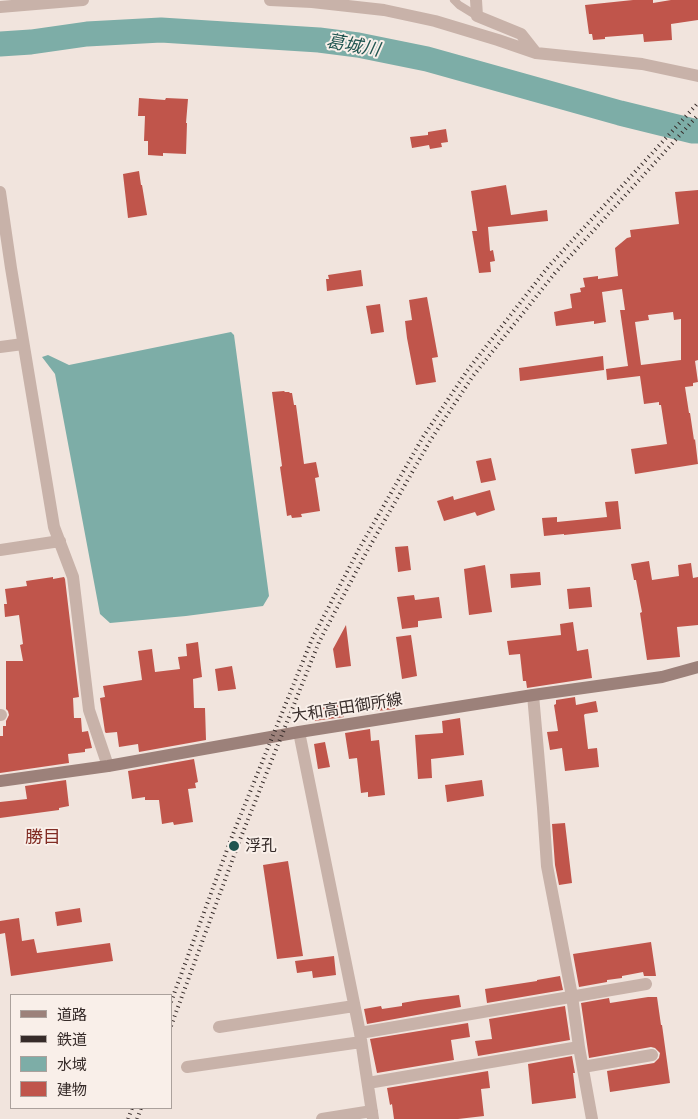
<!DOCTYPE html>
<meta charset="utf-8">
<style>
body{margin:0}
#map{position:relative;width:698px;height:1119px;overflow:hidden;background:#f1e4dd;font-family:Cabin,"Noto Sans JP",sans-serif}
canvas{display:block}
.legend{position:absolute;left:10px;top:994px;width:162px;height:115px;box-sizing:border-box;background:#f9efe9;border:1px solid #aba19c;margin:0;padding:6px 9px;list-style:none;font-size:15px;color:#362b29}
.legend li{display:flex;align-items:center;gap:10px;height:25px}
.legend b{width:25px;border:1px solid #aba19c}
</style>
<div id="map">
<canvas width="698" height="1119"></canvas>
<ul class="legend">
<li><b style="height:6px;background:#9c817a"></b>道路</li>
<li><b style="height:6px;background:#362b29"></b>鉄道</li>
<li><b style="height:14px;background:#7dada7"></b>水域</li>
<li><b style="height:14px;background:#c0554b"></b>建物</li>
</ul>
</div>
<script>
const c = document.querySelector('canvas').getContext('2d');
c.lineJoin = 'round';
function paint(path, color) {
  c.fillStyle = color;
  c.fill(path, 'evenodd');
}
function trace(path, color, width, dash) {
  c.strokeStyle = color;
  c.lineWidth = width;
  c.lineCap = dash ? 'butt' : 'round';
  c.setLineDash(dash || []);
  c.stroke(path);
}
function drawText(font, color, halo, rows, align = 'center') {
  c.font = font + ' Cabin,"Noto Sans JP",sans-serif';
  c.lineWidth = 4;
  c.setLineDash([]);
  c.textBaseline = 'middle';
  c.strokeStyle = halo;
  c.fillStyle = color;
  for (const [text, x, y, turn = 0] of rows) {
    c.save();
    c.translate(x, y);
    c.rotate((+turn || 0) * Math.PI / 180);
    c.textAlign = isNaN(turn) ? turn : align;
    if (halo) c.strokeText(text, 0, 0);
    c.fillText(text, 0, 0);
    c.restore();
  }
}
const water = new Path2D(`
 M231 332 234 335 269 596 263 606 186 616 110 623 100 614 55 374 42 357 48 355 69 365Z`);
const river = new Path2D(`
 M0 44 31 42 87 34 161 30 319 40 358 45 427 59 620 113 693 131H698`);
const building = new Path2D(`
 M633 0H653V3L671 0H698V20L671 24 672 40 644 42 643 34 605 37V39L593 40 592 34H589L585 5Z
 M139 98 165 100 166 98 188 99 186 123H187L186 154 163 153V156L148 155V141H144L145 116H138Z
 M446 129 448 142 441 143 442 147 430 149 429 145 412 148 410 137 428 135V132Z
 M139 171 141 185H142L147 215 128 218 123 174Z
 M506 185 511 215 547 210 548 221 488 227 490 251 493 250 495 261 490 262 491 272 479 273 472 231H477L471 191Z
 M698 190V360L695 361 698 382 693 383V386L685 387 689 413H690L694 440 695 439 698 464 635 474 631 449 667 444 661 405H659V402L644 404 640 376 607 380 606 369 628 366 620 310H625L622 289 602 292 606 322 594 324V321L556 326 554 312 572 308 570 294 581 292 580 288 585 287 583 278 598 276V279L618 276 615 248 627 238 631 237 630 230 679 224 675 192ZM673 312 674 320 681 319V360L641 365 635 322 649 320 648 315Z
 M361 270 363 286 327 291 326 279H329L328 275Z
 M427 297 438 357 432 358 436 382 416 385 407 338 405 321 412 320 409 300Z
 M380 304 384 332 371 334 366 306Z
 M603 356 604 370 520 381 519 368Z
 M284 391 285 392H289L290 393H292L294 405H296L304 464 316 462 319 477 315 478 320 511 301 514 302 517 292 518 291 515 287 516 280 467 282 466 272 392Z
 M491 458 496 480 481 483 476 461Z
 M490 490 495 510 477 516 475 512 444 521 437 501 453 496 454 500Z
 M618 501 621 529 564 535V534L544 536 542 518 557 517V522L607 517 605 502Z
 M408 546 411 570 398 572 395 547Z
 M649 561 652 580 679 576 678 565 691 563 693 578 698 577V625L677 627 680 657 647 660 640 613 642 612 636 580H634L631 564Z
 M485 565 492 612 469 615 464 569Z
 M540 572 541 585 511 588 510 574Z
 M53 577V579L64 577 65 579 79 697 73 698 74 718H81L82 732 88 731 92 748 85 749V752L68 754 69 763 0 773V736H3V726H6V721L9 715 8 711 6 709V661H23L20 645 23 644 19 615 5 617 4 604H7L5 589 27 586 26 581Z
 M590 587 592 607 569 609 567 589Z
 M414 595 415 600 439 597 442 618 418 621V627L402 629 397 597Z
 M573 622 577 651 588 649 592 678 527 688 526 681H523L520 654 509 655 507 641 561 635 560 624Z
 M346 625 351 666 336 668 333 649Z
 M411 635 417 676 402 679 396 637Z
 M198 642 202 677 193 679 194 708H205L206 740 139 752 138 744 119 747 117 732 106 733 105 732 100 698 105 697 103 686 142 680 138 651 152 649 155 672 180 669 178 657 187 656 186 644Z
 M232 666 236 689 218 691 215 669Z
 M392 693 395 709 377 711 374 696Z
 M575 697 576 705 596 701 598 712 585 714 584 715 588 749 597 748 599 767 565 771 562 748 550 750 547 732 558 731 554 705 556 704V700Z
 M341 700 344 717 314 721 313 712 320 711 319 704Z
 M460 718 464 755 431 759 432 778 418 779 415 735 443 733 442 721Z
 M370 729 371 741 379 740 385 795 368 797V792L361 793 357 758 349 759 345 733Z
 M325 742 330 767 318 769 314 744Z
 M194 759 198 782 195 783 196 788 188 789 193 822 174 825 173 822 162 824 159 800H145V797L132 799 128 771Z
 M66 780 69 806 59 808V810L0 818V802L27 799 25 786Z
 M482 780 484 796 447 802 445 785Z
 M565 823 572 883 559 885 555 865 552 824Z
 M288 861 303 956 277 959 263 865Z
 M80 908 82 922 57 926 55 912Z
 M19 918 22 941 34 939 37 953 110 943 113 961 11 976 5 933 0 934V921Z
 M651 942 656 976H644L643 972 622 976V978L607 980V982L579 987 573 954Z
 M334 956 336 975 313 978 312 971 297 973 295 961Z
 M560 976 563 990 487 1003 485 989 537 981V980Z
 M459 995 461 1007 367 1024 364 1009 381 1006 382 1009 402 1006V1003L419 1000Z
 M648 997H657L661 1025H662L670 1083 610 1092 607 1071 654 1063 659 1058 660 1053 655 1048 651 1047 589 1058 581 1003 609 998 610 1003Z
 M565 1006 570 1040 478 1056 475 1041 492 1039 489 1019Z
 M468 1023 470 1037 451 1040 454 1060 377 1073 370 1039Z
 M572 1056 575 1073H573L576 1098 532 1104 528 1064Z
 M488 1071 490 1088 481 1089 484 1116 458 1119H394L392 1104 390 1105 387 1088Z`);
const service = new Path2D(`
 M454 0 459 5 477 16`);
const minor = new Path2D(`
 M270 0 312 2 384 10 435 21 498 40 536 53 642 64 698 76
 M476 0 477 16 521 34 536 53
 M0 7 83 0
 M0 192 11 268 54 527 73 577 89 710 108 766
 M0 347 23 344
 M0 550 60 541
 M533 695 543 808 547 866 572 996 579 1047 592 1119
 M0 715H1
 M299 732 360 1033 373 1119
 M219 1027 354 1006
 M360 1033 646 984
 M187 1067 361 1042
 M583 1067 652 1055
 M368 1083 579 1047
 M322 1119 372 1111`);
const secondary = new Path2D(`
 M0 781 108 766 299 732 533 695 662 677 698 667`);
const rail = new Path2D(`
 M171 1002 231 839 312 639 359 549 423 437 467 371 548 267 698 103
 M171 1026 239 842 319 642 366 553 430 441 473 376 555 273 698 115
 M128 1119 132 1108
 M137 1119 141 1108`);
const markers = [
 [234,846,6,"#205550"]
];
const streetNames = [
 ["大和高田御所線",347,708,-9]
];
const poiNames = [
 ["浮孔",245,846]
];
const waterNames = [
 ["葛城川",353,46,10]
];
const neighbourhoodNames = [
 ["勝目",43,838]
];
paint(water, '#7dada7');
trace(river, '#7dada7', 25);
paint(building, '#c0554b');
trace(service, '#c8b2a9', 8);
trace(minor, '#c8b2a9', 12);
trace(secondary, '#9c817a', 12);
trace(rail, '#362b29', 4, [1, 4]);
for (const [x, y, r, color] of markers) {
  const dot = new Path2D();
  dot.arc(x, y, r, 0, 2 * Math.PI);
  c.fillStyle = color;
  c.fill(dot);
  trace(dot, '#f9efe9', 2);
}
drawText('16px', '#362b29', '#f9efe9', streetNames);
drawText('16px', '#362b29', '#f9efe9', poiNames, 'left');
drawText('italic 18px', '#205550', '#f9efe9', waterNames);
drawText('18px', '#812d25', '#f9efe9', neighbourhoodNames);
</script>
